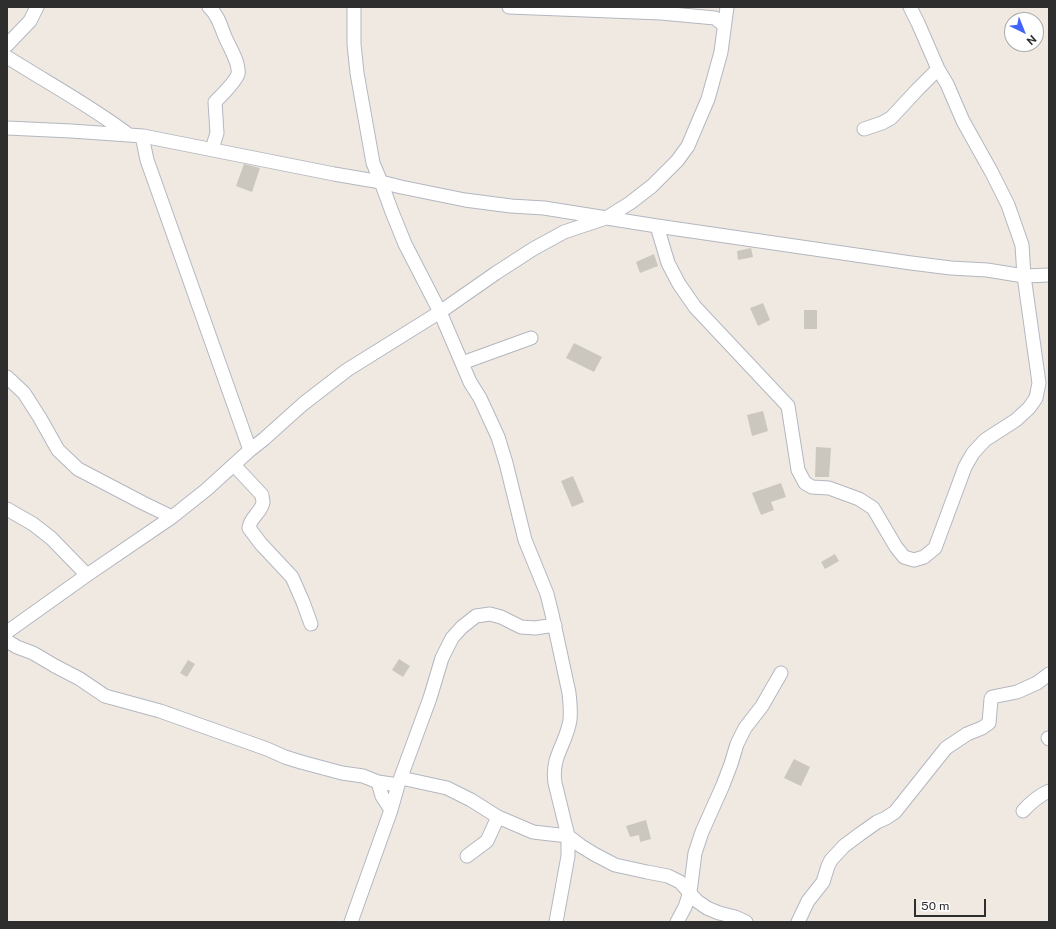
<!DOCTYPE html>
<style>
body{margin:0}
#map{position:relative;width:1056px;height:929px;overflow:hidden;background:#efe9e1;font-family:"Public Sans",sans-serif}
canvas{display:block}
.frame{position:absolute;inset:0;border:8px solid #2e2e2e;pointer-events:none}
.north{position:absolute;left:1004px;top:12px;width:40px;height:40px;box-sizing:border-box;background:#fff;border:1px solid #ababab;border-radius:50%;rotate:137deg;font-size:11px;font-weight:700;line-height:16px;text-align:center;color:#2e2e2e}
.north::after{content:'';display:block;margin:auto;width:14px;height:18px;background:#4264fb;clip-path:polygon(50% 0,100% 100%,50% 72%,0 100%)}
.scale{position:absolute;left:914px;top:899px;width:72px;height:18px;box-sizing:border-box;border:2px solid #2e2e2e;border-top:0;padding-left:5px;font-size:12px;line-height:14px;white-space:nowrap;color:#2e2e2e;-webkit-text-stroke:3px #fff;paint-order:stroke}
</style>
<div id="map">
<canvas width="1056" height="929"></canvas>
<div class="frame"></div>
<div class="north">N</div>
<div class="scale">50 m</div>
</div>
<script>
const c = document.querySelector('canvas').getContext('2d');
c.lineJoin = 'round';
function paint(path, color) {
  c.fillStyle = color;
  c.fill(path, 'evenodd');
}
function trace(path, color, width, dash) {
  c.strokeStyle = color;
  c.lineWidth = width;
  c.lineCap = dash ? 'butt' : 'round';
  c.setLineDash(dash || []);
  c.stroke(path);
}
const building = new Path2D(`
 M244 164 260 168 252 192 236 186Z
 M751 248 753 257 738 260 737 251Z
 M654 254 658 266 640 273 636 262Z
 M763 303 770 320 758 326 750 308Z
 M804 310H817V329H804Z
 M574 343 602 357 594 372 566 358Z
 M763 411 768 431 752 436 747 415Z
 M816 447 831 448 829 477H815Z
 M573 476 584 502 572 507 561 481Z
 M781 483 786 497 771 502 774 510 761 515 752 493Z
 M835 554 839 561 825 569 821 562Z
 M399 659 410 666 403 677 392 670Z
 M188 660 195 664 187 677 180 673Z
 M794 759 810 767 801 786 784 778Z
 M646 820 651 839 640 842 639 835 630 837 626 826Z`);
const minor = new Path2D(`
 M209 7C219 16 221 28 226 39 230 48 240 64 238 74 236 81 221 96 215 102L217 133 212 149
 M354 7V44L357 73 373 163 381 182 392 212 405 244 440 312 470 382 480 398 498 437 506 463 525 540 547 594 552 614 569 693C570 702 571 711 570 720 566 745 551 756 555 783L568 836V856L556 922
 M509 7 661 13 715 18 724 25
 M7 45 30 21 37 7
 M7 57C48 83 91 106 129 135
 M7 128 71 131 143 136 334 174 381 182 401 187 465 200 511 206 544 208 657 226 911 263 951 268 987 270 1024 276 1049 275
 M864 129 882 123 891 118 917 90 938 69
 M142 136 147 160 250 450
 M657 226 668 263 679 284 695 307 788 406 798 470 805 483 812 487 829 488 859 499 873 508 896 547 904 557 914 560 924 557 935 548 965 467 973 453 985 440 1016 420 1029 408 1036 398 1039 383 1024 276 1022 245 1008 205 992 173 963 121 947 84 938 69 918 23 910 7
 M462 363 531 338
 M7 377 24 393 40 418 58 450 78 469 143 503 172 517
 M234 465 262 495C262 498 263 500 263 502 262 512 250 517 249 528L261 544 292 577 303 602 311 624
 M7 509 33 524 51 538 87 575
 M7 632 87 575 172 517 206 490 250 450 264 439 303 404 347 370 440 312 496 273 533 249 564 232 606 218 630 203 652 186 677 161 688 146 699 120 708 99 721 52 727 7
 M7 641 17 647 33 653 55 666 80 679 105 696 160 711 267 749 285 757 301 762 342 773 363 776 378 782 398 785
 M1048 738 1049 739
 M401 778 447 788 471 800 498 817 533 832 568 836 581 846 594 854 615 865 647 872 668 876 680 882 697 901 707 908 719 913 735 917 746 922
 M378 782 382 796 391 810
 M1023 811C1031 802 1038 796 1049 791
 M467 856 487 841 498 817
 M351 922 391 810 398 785 430 698 442 658 452 638 462 627 476 616 490 614 501 617 521 627 535 628 555 625
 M677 922 685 907 690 892 695 853 702 832 723 785 731 764 737 744 745 728 762 706 781 673
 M798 922 808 901 823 882 828 866 831 860 844 846 860 834 877 822 886 818 895 812 946 748 967 734 982 728 989 723 991 699 992 697 1017 692 1037 683 1049 674`);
paint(building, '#cbc7bf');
trace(minor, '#b4b7c1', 15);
trace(minor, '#fff', 13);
</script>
